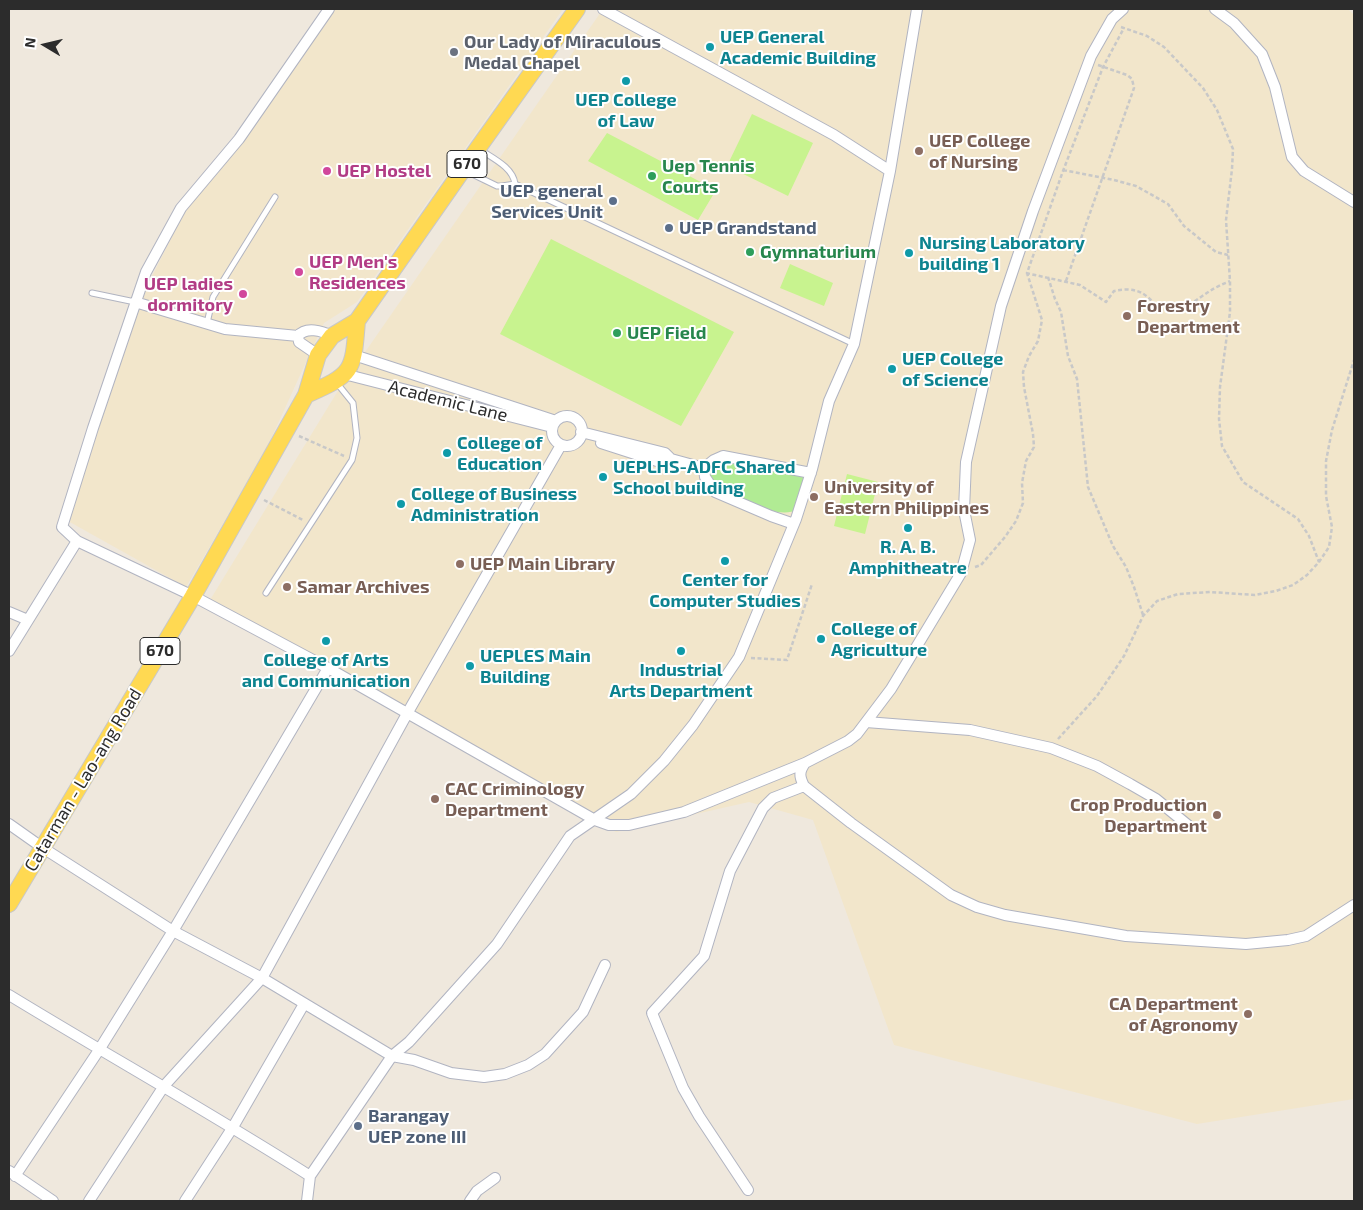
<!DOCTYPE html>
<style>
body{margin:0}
#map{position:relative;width:1363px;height:1210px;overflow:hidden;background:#efe8dd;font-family:"Exo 2",sans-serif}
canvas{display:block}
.frame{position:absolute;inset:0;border:10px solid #2c2c2c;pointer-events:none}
.north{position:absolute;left:20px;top:20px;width:50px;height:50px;-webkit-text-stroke:4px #fff;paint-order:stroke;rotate:279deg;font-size:14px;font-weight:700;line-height:20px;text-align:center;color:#2c2c2c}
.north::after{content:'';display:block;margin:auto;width:18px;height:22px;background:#2c2c2c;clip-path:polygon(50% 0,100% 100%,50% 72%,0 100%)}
</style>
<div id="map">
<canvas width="1363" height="1210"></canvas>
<div class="frame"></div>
<div class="north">N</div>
</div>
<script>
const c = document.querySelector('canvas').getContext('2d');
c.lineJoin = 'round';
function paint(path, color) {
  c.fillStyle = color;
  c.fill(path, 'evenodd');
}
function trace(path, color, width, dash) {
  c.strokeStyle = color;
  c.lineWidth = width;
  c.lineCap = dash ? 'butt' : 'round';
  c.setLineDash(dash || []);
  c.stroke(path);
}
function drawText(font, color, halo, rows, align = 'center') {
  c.font = font + ' "Exo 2",sans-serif';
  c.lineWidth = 4;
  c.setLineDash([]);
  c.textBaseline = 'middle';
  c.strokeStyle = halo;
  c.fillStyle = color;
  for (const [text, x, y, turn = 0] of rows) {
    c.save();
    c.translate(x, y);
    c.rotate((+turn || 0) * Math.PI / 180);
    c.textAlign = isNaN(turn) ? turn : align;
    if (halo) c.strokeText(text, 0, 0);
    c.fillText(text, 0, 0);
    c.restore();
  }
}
const education = new Path2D(`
 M333 9H563L357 302 324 323 263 456 186 587 68 521 135 310 185 211Z
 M603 9H1348L1354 15V1099L1197 1124 894 1045 813 820 749 802 616 832 210 600 336 394Z`);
const green = new Path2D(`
 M728 461 805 475 797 510C777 520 731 497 713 486L709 471 711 468Z`);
const pitch = new Path2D(`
 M752 114 813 143 788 196 727 166Z
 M607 133 716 190 698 220 588 161Z
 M551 239 734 332 681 426 500 334Z
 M790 264 833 283 824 306 780 288Z
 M847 474 878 482 865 534 834 526Z`);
const path = new Path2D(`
 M1121 27 1147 36 1164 47 1203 88 1217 110 1233 149 1232 169 1226 220 1230 281V312L1220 387 1219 419 1222 446 1243 482 1298 519 1309 536 1319 562
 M1063 170 1114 180 1136 186 1168 204 1184 226 1216 252 1228 255
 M1026 273 1080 285 1106 302 1114 291C1153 283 1148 311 1172 310 1186 310 1198 298 1210 291 1216 287 1223 284 1230 281
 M1048 277 1055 299 1061 312 1068 356 1077 379 1088 487 1113 546 1126 567 1134 587 1143 615
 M1066 281 1134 88 1132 79 1127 75 1098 65
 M299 436 344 456
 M264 500 303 520
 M975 567 981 565 1005 537 1016 521 1023 503 1022 483 1026 461 1034 447 1033 434 1024 387 1023 372 1029 356 1038 341 1042 320 1027 273 1063 171 1103 67 1124 28
 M751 658 787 660 812 584
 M1058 739 1097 696 1124 656 1143 616 1157 601 1178 594 1210 592 1255 595 1276 591 1293 585 1307 575 1319 562 1329 547 1332 527 1326 496V461L1332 430 1354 360`);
const service = new Path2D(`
 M479 149C492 158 513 167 515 184
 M466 171 497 186H502L515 184 854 344
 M92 293 135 302
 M207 323 213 297 275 197
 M266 593 352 460 357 438 353 403 336 382`);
const minor = new Path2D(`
 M603 9 834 135 890 171
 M1215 9 1234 23 1262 54 1275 87 1292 157 1304 171 1354 202
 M135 302 225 329 298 336C306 326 322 331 332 336
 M298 336 299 342 318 355
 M354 355 556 421
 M344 374 552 427
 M552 431a15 15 0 1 1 30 0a15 15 0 1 1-30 0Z
 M581 432 665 453 671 459 704 468 705 477 715 492 771 516 794 524
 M601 443 660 462H667L671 459
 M704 468 714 460 723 456 811 473
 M77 541 193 596 328 668 595 820 609 825H629L684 812 805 763 848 741 857 734 891 689 961 573 970 540 964 510 966 462 1001 306 1033 211 1091 56 1112 19 1123 9
 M9 612 28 620
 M9 651 77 541 62 527 93 428 146 272 181 208 239 139 329 9
 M866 722 970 730 1051 748 1097 766 1130 784 1156 799 1189 826
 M805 763C799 772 799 776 804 786L851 823 951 895 977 907 1005 915 1126 936 1246 944 1288 940 1306 936 1354 905
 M9 824 43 848 173 931 262 978 392 1056 414 1060 451 1073 484 1077 505 1074 528 1065 545 1054 583 1012 605 965
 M9 995C109 1056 211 1113 310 1176
 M9 1171 53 1201
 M15 1176 99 1050 173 931 328 668
 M748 1190 699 1116 683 1088 652 1013 704 956 730 871 763 808 773 798 804 786
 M89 1201 164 1086 262 978 408 712 561 445
 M185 1201 233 1127 304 1004
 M307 1201 310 1176 392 1056 409 1042 497 944 570 836 631 794 664 761 693 725 739 657 796 519 812 469 829 401 854 344 890 171 917 9
 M470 1201 477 1191 495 1178`);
const primary = new Path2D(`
 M306 395C354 374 353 372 357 321
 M9 904 193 596 306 395 318 355 332 336 357 321 478 148 577 9`);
const markers = [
 [710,47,5,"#0f9aa8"],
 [454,52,5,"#6b7280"],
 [626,81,5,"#0f9aa8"],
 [919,151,5,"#8d6e63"],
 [327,171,5,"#d1479c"],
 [652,176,5,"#2e9e5b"],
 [613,201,5,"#5c6f8a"],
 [669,228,5,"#5c6f8a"],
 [750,252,5,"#2e9e5b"],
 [909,253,5,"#0f9aa8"],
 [299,272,5,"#d1479c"],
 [243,294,5,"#d1479c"],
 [1127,316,5,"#8d6e63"],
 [617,333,5,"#2e9e5b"],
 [892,369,5,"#0f9aa8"],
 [447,453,5,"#0f9aa8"],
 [603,477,5,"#0f9aa8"],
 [814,497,5,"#8d6e63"],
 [401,504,5,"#0f9aa8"],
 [908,528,5,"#0f9aa8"],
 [725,561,5,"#0f9aa8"],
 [460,564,5,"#8d6e63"],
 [287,587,5,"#8d6e63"],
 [821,639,5,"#0f9aa8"],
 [326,641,5,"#0f9aa8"],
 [681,651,5,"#0f9aa8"],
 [470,666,5,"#0f9aa8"],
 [435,799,5,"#8d6e63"],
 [1217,815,5,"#8d6e63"],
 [1248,1014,5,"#8d6e63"],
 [358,1126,5,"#5c6f8a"]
];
const shields = [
 [467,164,40],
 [160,651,40]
];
const shieldNames = [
 ["670",467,164],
 ["670",160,651]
];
const cultureNames = [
 ["UEP General",720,37],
 ["Academic Building",720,58],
 ["UEP College",626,100,"center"],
 ["of Law",626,121,"center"],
 ["Nursing Laboratory",919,243],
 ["building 1",919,264],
 ["UEP College",902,359],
 ["of Science",902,380],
 ["College of",457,443],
 ["Education",457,464],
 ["UEPLHS-ADFC Shared",613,467],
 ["School building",613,488],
 ["College of Business",411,494],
 ["Administration",411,515],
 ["R. A. B.",908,547,"center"],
 ["Amphitheatre",908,568,"center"],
 ["Center for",725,580,"center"],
 ["Computer Studies",725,601,"center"],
 ["College of",831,629],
 ["Agriculture",831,650],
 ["UEPLES Main",480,656],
 ["Building",480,677],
 ["College of Arts",326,660,"center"],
 ["and Communication",326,681,"center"],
 ["Industrial",681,670,"center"],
 ["Arts Department",681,691,"center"]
];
const worshipNames = [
 ["Our Lady of Miraculous",464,42],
 ["Medal Chapel",464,63]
];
const educationNames = [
 ["UEP College",929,141],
 ["of Nursing",929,162],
 ["Forestry",1137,306],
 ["Department",1137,327],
 ["University of",824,487],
 ["Eastern Philippines",824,508],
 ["UEP Main Library",470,564],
 ["Samar Archives",297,587],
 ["CAC Criminology",445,789],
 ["Department",445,810],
 ["Crop Production",1207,805,"right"],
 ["Department",1207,826,"right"],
 ["CA Department",1238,1004,"right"],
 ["of Agronomy",1238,1025,"right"]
];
const leisureNames = [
 ["Uep Tennis",662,166],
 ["Courts",662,187],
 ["Gymnaturium",760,252],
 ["UEP Field",627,333]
];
const hotelNames = [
 ["UEP Hostel",337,171],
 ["UEP Men's",309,262],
 ["Residences",309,283],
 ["UEP ladies",233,284,"right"],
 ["dormitory",233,305,"right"]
];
const serviceNames = [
 ["UEP general",603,191,"right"],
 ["Services Unit",603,212,"right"],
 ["UEP Grandstand",679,228],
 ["Barangay",368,1116],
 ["UEP zone III",368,1137]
];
const streetNames = [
 ["Academic Lane",448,401,14],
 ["Catarman - Lao-ang Road",83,780,-59]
];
paint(education, '#f2e6cb');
paint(green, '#b1eb94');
paint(pitch, '#c8f38f');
trace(service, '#b1b4c1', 7);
trace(minor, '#b1b4c1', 12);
trace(primary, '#c8c8c8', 18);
trace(path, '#c8c8c8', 2.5, [4, 2.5]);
trace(service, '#fff', 5);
trace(minor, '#fff', 10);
trace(primary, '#ffd952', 16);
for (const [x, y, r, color] of markers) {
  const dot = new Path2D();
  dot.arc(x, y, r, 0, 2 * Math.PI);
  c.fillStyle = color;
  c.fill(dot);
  trace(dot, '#fff', 2);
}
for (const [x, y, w] of shields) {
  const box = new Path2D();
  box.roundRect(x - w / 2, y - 13.5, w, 27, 4);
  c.fillStyle = '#fff';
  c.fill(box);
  trace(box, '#2c2c2c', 1);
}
drawText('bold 16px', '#2c2c2c', null, shieldNames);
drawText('bold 18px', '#0d838f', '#fff', cultureNames, 'left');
drawText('bold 18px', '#5b616d', '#fff', worshipNames, 'left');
drawText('bold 18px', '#785e54', '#fff', educationNames, 'left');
drawText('bold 18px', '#27864d', '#fff', leisureNames, 'left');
drawText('bold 18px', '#b23c85', '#fff', hotelNames, 'left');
drawText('bold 18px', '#4e5e75', '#fff', serviceNames, 'left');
drawText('18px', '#2c2c2c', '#fff', streetNames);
</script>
